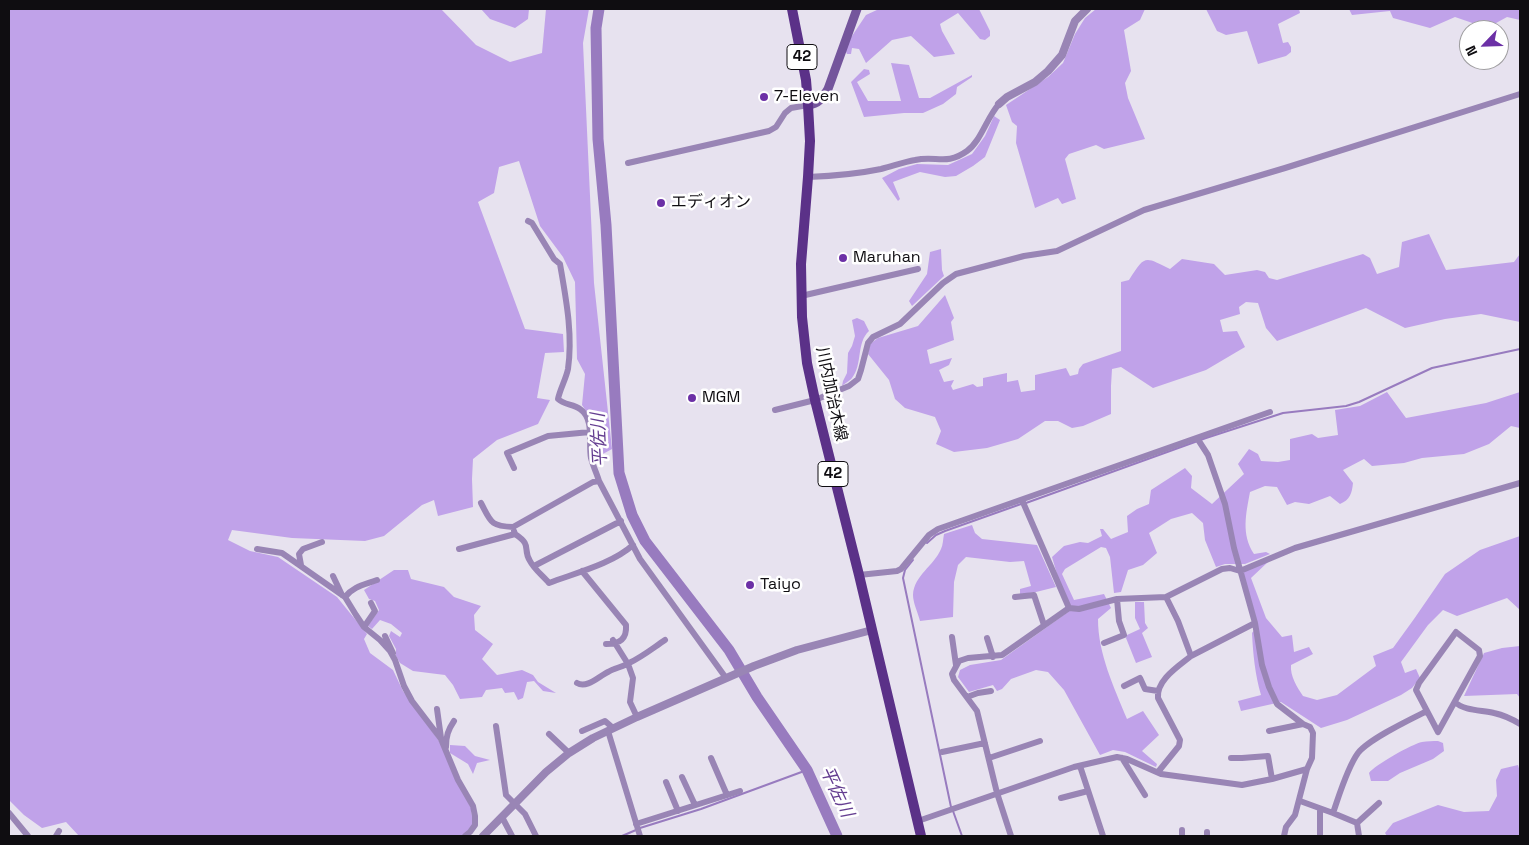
<!DOCTYPE html>
<meta charset="utf-8">
<style>
body{margin:0}
#map{position:relative;width:1529px;height:845px;overflow:hidden;background:#e7e2ef;font-family:"Space Grotesk",sans-serif}
canvas{display:block}
.frame{position:absolute;inset:0;border:10px solid #0f0d11;pointer-events:none}
.north{position:absolute;left:1459px;top:20px;width:50px;height:50px;box-sizing:border-box;background:#fff;border:1px solid #9f9ea0;border-radius:50%;rotate:246deg;font-size:14px;font-weight:700;line-height:20px;text-align:center;color:#0f0d11}
.north::after{content:'';display:block;margin:auto;width:18px;height:22px;background:#6c30a6;clip-path:polygon(50% 0,100% 100%,50% 72%,0 100%)}
</style>
<div id="map">
<canvas width="1529" height="845"></canvas>
<div class="frame"></div>
<div class="north">N</div>
</div>
<script>
const c = document.querySelector('canvas').getContext('2d');
c.lineJoin = 'round';
function paint(path, color) {
  c.fillStyle = color;
  c.fill(path, 'evenodd');
}
function trace(path, color, width, dash) {
  c.strokeStyle = color;
  c.lineWidth = width;
  c.lineCap = dash ? 'butt' : 'round';
  c.setLineDash(dash || []);
  c.stroke(path);
}
function drawText(font, color, halo, rows, align = 'center') {
  c.font = font + ' "Space Grotesk","Noto Sans JP",sans-serif';
  c.lineWidth = 5;
  c.setLineDash([]);
  c.textBaseline = 'middle';
  c.strokeStyle = halo;
  c.fillStyle = color;
  for (const [text, x, y, turn = 0] of rows) {
    c.save();
    c.translate(x, y);
    c.rotate((+turn || 0) * Math.PI / 180);
    c.textAlign = isNaN(turn) ? turn : align;
    if (halo) c.strokeText(text, 0, 0);
    c.fillText(text, 0, 0);
    c.restore();
  }
}
const forest = new Path2D(`
 M9 9H441L476 45 510 62 542 53 546 9H589L583 43 594 283 612 449 601 455 598 429 582 405 585 374 577 359 575 282 563 257 540 226 519 161 499 167 494 193 478 202 525 329 563 334 564 352 545 353 537 398 550 400 538 424 497 440 473 459 472 479 473 507 438 516 434 500 422 505 384 536 365 541 292 538 232 530 228 540 250 551 278 557 337 597 367 634 364 639 370 653 393 670 403 691 439 741 471 808 473 824 467 832 461 836H79L66 822 42 828 24 815 9 800Z
 M481 9H529L528 19 515 28 490 19Z
 M879 9H979L990 31V36L985 40 980 39 958 13 940 24 942 31 955 54 934 57 911 36 892 40 866 63 859 49 852 48 851 54H847L845 50 850 39 866 15Z
 M1096 9H1145L1140 20 1124 30 1131 71 1125 83 1128 98 1145 139 1104 149 1096 145 1069 154 1065 159 1076 199 1062 204 1058 198 1035 208 1016 143 1017 126 1012 122 1006 105 1048 77 1063 63 1075 34 1085 18Z
 M1206 9H1299L1300 13 1278 24 1283 43 1288 42 1291 47V52L1286 56 1258 64 1247 31 1226 35 1217 31Z
 M1349 9H1520V20L1507 17 1487 28 1455 17 1430 28 1393 18 1390 11 1352 15Z
 M891 63 909 65 919 98H930L972 75V77L957 87 956 94 943 104 923 113H904L864 117 851 82 864 69 869 70 870 74 857 82 868 101H901Z
 M994 116 1000 120 985 157 973 166 956 176 945 177 920 172 893 182 900 199 898 201 882 178 899 169 917 164 948 165 972 154 985 136Z
 M1429 234 1446 270 1514 262 1520 254V322L1481 314 1445 319 1405 328 1366 308 1277 341 1266 328 1258 303 1246 302 1239 307 1240 314 1220 320 1223 332 1237 331 1245 347 1206 370 1153 388 1121 367 1112 369 1111 386V414L1083 426 1072 428 1058 421H1045L1018 439 987 448 954 452 936 444 941 431 935 417 905 408 895 399 889 380 868 354 870 344 878 338 918 326 945 295 954 318 951 322 954 340 927 350 930 364 952 358 949 365 939 370 944 382 954 380 951 386 953 390 973 384 977 387 983 386V378L1007 373V382L1018 380 1021 392 1035 390V375L1066 368 1070 376 1078 374 1079 369 1083 364 1121 351V282L1129 280C1145 255 1144 256 1170 269L1182 259 1214 264 1225 275 1257 270 1265 272 1269 278 1277 280 1363 254 1370 258 1377 274 1399 267 1402 242Z
 M941 249 942 270 944 276 912 306 909 301 927 274 930 252Z
 M857 318 864 321 869 331C856 343 863 364 852 378 850 381 845 383 842 386L843 381 847 373 848 353 852 346 855 336 852 320Z
 M1387 392 1406 418 1486 403 1520 392V428L1511 426 1489 444 1464 454 1422 458 1404 463 1372 466 1364 459 1343 470 1353 483C1352 493 1350 500 1340 504L1330 496 1309 504 1295 502 1287 505 1277 487 1265 486 1250 492C1246 514 1241 534 1254 554L1266 552 1270 554 1245 564H1225L1216 567 1205 540 1203 523 1192 513 1171 519 1149 533 1157 553 1143 565 1128 570 1121 592 1114 593 1110 557 1106 548 1101 547 1065 569 1062 574 1074 600 1104 594 1111 608 1098 619C1098 654 1114 687 1127 719L1143 711 1159 735 1142 751 1157 764 1156 767 1125 752 1113 750 1100 755 1064 690 1048 672 1036 670 1011 679 1002 689 997 691 993 685 969 692 958 677 960 670 970 665 1001 660 1068 612 1052 557 1064 546 1080 542 1088 543 1102 536 1100 529H1103L1111 539 1128 532 1127 516 1137 509 1149 504 1151 490 1185 468 1192 476 1191 488 1212 504 1244 474 1238 464 1249 449 1258 454 1261 461 1278 462 1290 460V439L1312 434 1318 438 1338 435 1335 410 1360 406Z
 M972 525 975 533 982 539 1037 545 1056 587 1036 592 1020 594V589L1031 586 1024 561 1010 562 966 557 958 565 954 582 953 617 920 621C918 613 913 603 913 595 914 575 934 566 941 549 943 545 943 539 944 534Z
 M1520 536V610L1507 598 1457 616 1443 610 1428 625 1401 662 1405 673 1416 669 1420 678 1412 688 1401 695 1347 720 1321 728 1281 702 1241 711 1238 701 1261 695C1255 674 1253 654 1252 633L1258 625 1243 572 1269 561 1251 578 1266 618 1282 637 1292 635 1294 652 1309 647 1313 654 1291 665C1290 676 1297 687 1303 696L1317 700 1337 695 1376 666 1373 656 1393 648 1414 619 1445 574 1480 550Z
 M394 570H408L411 579 444 587 454 597 481 606 474 615 475 630 493 644 482 659 497 675 522 670 533 675 538 682 556 693 543 691 534 681 527 682 523 698 518 700 514 692 505 693 502 688 486 690 482 697 460 699 453 685 445 675 413 671 400 663 396 656V649L389 636 391 631 400 637 402 633 391 624 380 620 372 629 368 626 379 610 375 601 369 599 364 590Z
 M1135 602H1144L1145 623 1148 628 1142 633 1152 657 1136 663 1126 638 1127 635 1140 629 1135 618Z
 M1520 646V698L1517 694 1464 696 1484 653 1502 648Z
 M1438 741 1443 743 1444 751 1433 759 1400 773 1388 781H1371L1369 773C1375 765 1412 744 1422 742 1427 741 1433 741 1438 741Z
 M450 745 465 746 475 756 490 760 477 763 473 774 468 764 450 753Z
 M1518 765 1520 772V836H1387L1385 833 1393 823 1438 805 1464 812 1489 811 1497 796 1496 780 1501 769Z`);
const stream = new Path2D(`
 M1026 503 1206 438 1283 413 1346 406 1359 402 1432 368 1520 349
 M927 543 936 535 945 531 1021 504
 M913 560 905 570 903 578 951 807
 M953 811 962 836
 M640 828 701 809 807 770
 M622 836 636 830`);
const river = new Path2D(`
 M599 9 596 28 598 139 606 225 619 473 632 515 645 541 729 650 757 697 807 770 837 836`);
const minor = new Path2D(`
 M628 163 769 131 776 127 785 113 791 108 808 105
 M808 177C833 176 857 174 881 169 893 166 904 162 915 160 936 155 946 166 967 151 981 141 987 117 999 104
 M528 221 532 223 554 259 560 264C566 299 573 334 568 369 566 379 560 389 558 399 564 405 573 404 580 409 595 419 588 444 591 458 593 466 597 474 599 481
 M801 296 918 269
 M775 410 815 400 849 386 858 379 861 370 868 343 873 337 900 324 943 283 956 274 1024 256 1057 251 1144 210 1285 168 1520 94
 M1197 438 1208 455 1225 504 1234 548 1255 623 1262 665 1269 687 1277 704 1303 724
 M514 468 507 453 548 436 590 432
 M1022 500 1069 608
 M481 503C491 522 490 526 513 527L593 482 599 481 640 559 726 678
 M515 534C533 546 522 548 530 561 534 569 543 576 549 583 575 573 612 564 633 545
 M257 549 282 553 345 597 356 615 364 627 380 640 390 651 395 660 404 686 412 701 441 739 458 780 473 806 475 816V825L470 832 465 836
 M459 549 515 534 514 531
 M301 565 299 554 303 549 322 542
 M534 566 621 521
 M582 571 626 625C627 639 620 644 606 644
 M859 575 897 571 901 569 929 535 938 529 1270 412
 M333 576 342 595
 M345 597C354 586 364 585 377 580
 M1015 597 1034 595 1044 625
 M364 627 375 611 371 603
 M385 636 393 653
 M952 637 956 665
 M987 638 993 657
 M613 640 628 664 633 678 630 702 637 717
 M1104 643 1124 635 1119 621 1117 599
 M1191 656 1255 623
 M577 683C587 689 599 676 608 672 614 668 623 667 629 663 642 657 653 648 665 640
 M1124 686 1140 678 1145 689 1158 691
 M967 697 978 693 991 691
 M1455 702C1464 711 1482 710 1494 713 1503 715 1512 719 1520 724
 M437 709 441 738
 M496 726 506 795 525 814 536 836
 M582 731 605 721 613 728
 M608 731 640 836
 M1269 731 1303 724 1310 727 1313 733 1312 758 1307 769 1295 815 1286 827 1284 836
 M549 734 569 753
 M446 747C446 736 448 730 454 721
 M942 752 985 743
 M711 758 727 795
 M989 758 1040 741
 M1122 758 1145 795
 M1231 758H1242L1268 756 1272 779
 M1080 766 1103 836
 M1158 772 1179 746 1180 740 1158 698C1156 680 1179 666 1191 656L1178 621 1166 597
 M682 777 695 805
 M666 782 678 811
 M1061 798 1088 791
 M1300 801 1333 813C1339 796 1347 768 1358 753 1369 739 1409 720 1427 711L1416 690 1419 683 1456 632 1479 650 1480 656 1438 732 1427 711
 M9 813 28 836
 M1333 813 1357 823
 M502 817 512 836
 M918 821 1074 767 1117 757 1127 759 1161 774 1242 785 1272 779 1307 769
 M636 824 740 791
 M1182 830V836
 M1207 832V836
 M56 836 59 831
 M1011 836 997 793 977 711 954 680 952 674 959 661 968 658 1002 655 1069 608 1079 609 1117 599 1166 597 1222 569 1230 568 1240 571 1295 548 1520 483
 M1320 836V809
 M1359 836 1357 823 1379 803`);
const tertiary = new Path2D(`
 M999 104 1007 97 1035 82 1048 71 1062 55 1075 21 1087 9
 M483 836 546 772 569 753 593 738 637 717 754 666 797 650 872 630`);
const secondary = new Path2D(`
 M808 105C819 104 823 97 828 89L857 9`);
const primary = new Path2D(`
 M792 9 806 80 808 105 810 141 808 177 801 264 802 317 807 363 815 400 859 575 921 836`);
const markers = [
 [764,97,5,"#6c30a6"],
 [661,203,5,"#6c30a6"],
 [843,258,5,"#6c30a6"],
 [692,398,5,"#6c30a6"],
 [750,585,5,"#6c30a6"]
];
const shields = [
 [802,57,30],
 [833,474,30]
];
const shieldNames = [
 ["42",802,57],
 ["42",833,474]
];
const poiNames = [
 ["7-Eleven",774,97],
 ["エディオン",671,203],
 ["Maruhan",853,258],
 ["MGM",702,398],
 ["Taiyo",760,585]
];
const streetNames = [
 ["川内加治木線",831,394,78]
];
const waterNames = [
 ["平佐川",600,440,-93],
 ["平佐川",836,792,65]
];
paint(forest, '#c0a2e9');
trace(stream, '#987bbf', 2);
trace(river, '#987bbf', 11);
trace(minor, '#9985b5', 6);
trace(tertiary, '#9985b5', 8);
trace(secondary, '#74559c', 9);
trace(primary, '#5b3188', 10);
for (const [x, y, r, color] of markers) {
  const dot = new Path2D();
  dot.arc(x, y, r, 0, 2 * Math.PI);
  c.fillStyle = color;
  c.fill(dot);
  trace(dot, '#fff', 2);
}
for (const [x, y, w] of shields) {
  const box = new Path2D();
  box.roundRect(x - w / 2, y - 12.5, w, 25, 4);
  c.fillStyle = '#fff';
  c.fill(box);
  trace(box, '#0f0d11', 1);
}
drawText('bold 15px', '#0f0d11', null, shieldNames);
drawText('16px', '#0f0d11', '#fff', poiNames, 'left');
drawText('16px', '#0f0d11', '#fff', streetNames);
drawText('italic 18px', '#653e91', '#fff', waterNames);
</script>
